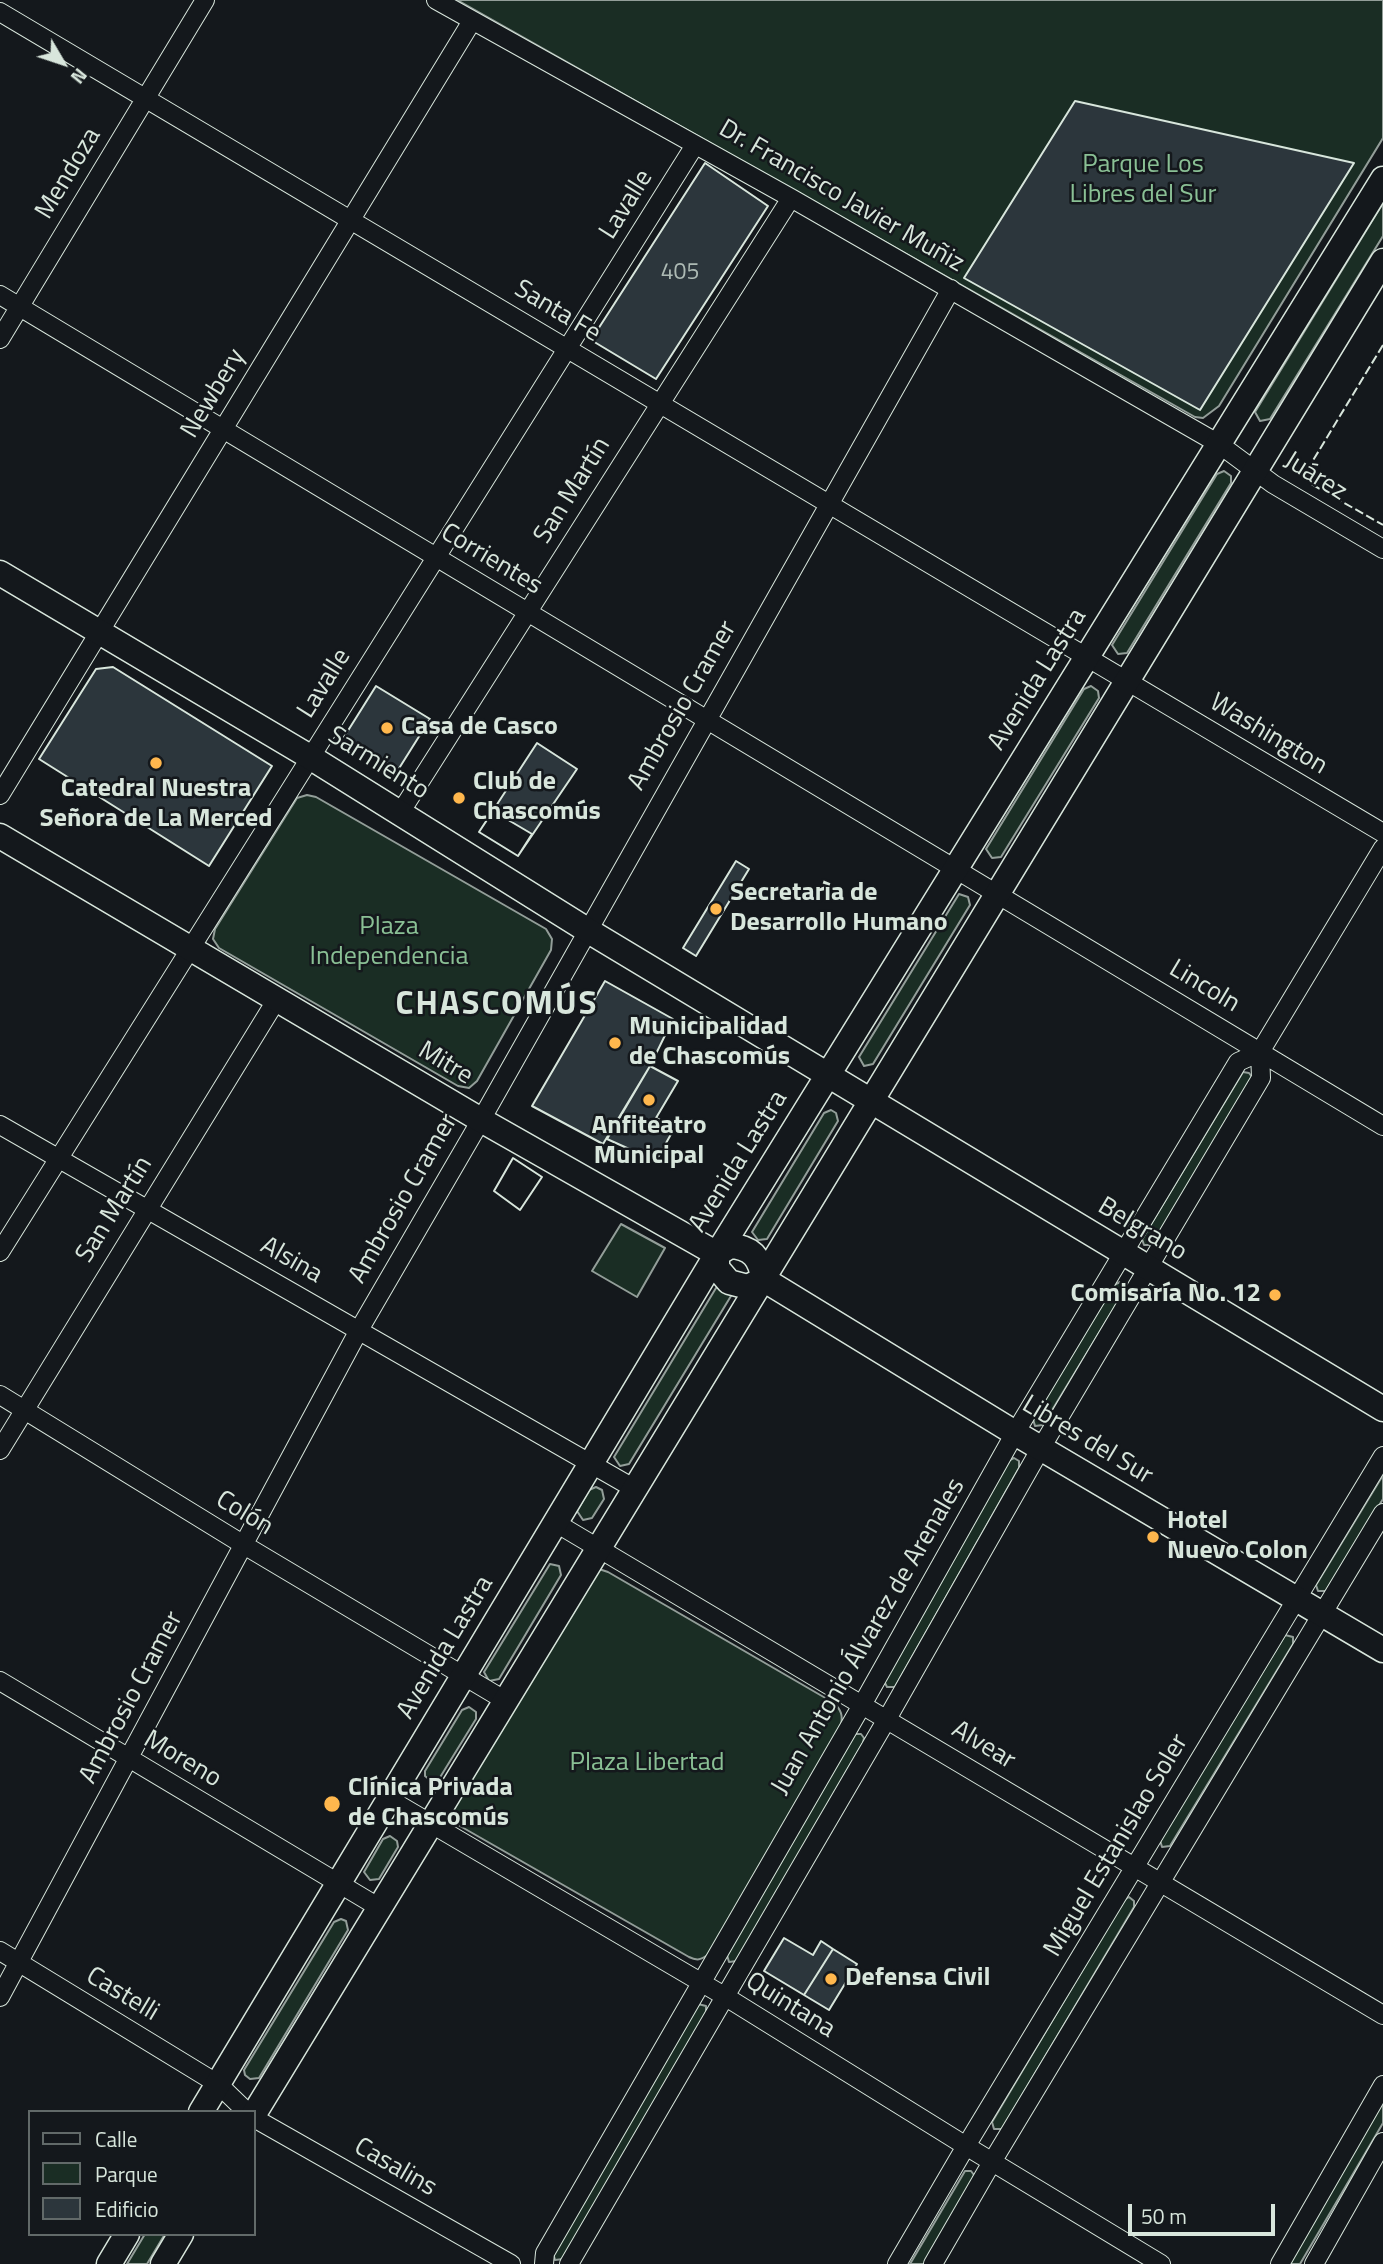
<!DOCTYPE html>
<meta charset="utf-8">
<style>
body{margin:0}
#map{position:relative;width:1383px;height:2264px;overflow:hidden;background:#14181c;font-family:"Titillium Web",sans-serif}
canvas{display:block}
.legend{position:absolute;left:28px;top:2110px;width:228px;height:126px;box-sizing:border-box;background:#14181c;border:2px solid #626a69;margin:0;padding:9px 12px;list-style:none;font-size:21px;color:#d8e6dc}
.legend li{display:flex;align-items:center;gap:14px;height:35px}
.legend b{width:35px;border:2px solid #626a69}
.north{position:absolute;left:28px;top:28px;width:70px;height:70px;-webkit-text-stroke:5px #14181c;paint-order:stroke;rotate:129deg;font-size:19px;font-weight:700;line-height:28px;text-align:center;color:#d8e6dc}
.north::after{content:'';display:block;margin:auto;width:24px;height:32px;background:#d8e6dc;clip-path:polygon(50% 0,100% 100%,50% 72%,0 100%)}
.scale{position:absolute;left:1128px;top:2204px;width:147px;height:32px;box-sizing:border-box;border:4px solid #d8e6dc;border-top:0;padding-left:9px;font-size:21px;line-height:24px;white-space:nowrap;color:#d8e6dc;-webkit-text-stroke:5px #14181c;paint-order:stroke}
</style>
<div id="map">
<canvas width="1383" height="2264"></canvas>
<ul class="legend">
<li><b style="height:9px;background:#14181c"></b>Calle</li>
<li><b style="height:19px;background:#1a2d24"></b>Parque</li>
<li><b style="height:19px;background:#2c363c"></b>Edificio</li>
</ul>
<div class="north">N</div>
<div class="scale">50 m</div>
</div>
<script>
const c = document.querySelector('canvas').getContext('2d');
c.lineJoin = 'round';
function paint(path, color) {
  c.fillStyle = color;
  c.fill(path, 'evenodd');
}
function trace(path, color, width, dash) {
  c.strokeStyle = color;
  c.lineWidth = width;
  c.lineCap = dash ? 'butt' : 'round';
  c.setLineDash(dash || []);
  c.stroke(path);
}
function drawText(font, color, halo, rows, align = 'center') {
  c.font = font + ' "Titillium Web",sans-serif';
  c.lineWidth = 5;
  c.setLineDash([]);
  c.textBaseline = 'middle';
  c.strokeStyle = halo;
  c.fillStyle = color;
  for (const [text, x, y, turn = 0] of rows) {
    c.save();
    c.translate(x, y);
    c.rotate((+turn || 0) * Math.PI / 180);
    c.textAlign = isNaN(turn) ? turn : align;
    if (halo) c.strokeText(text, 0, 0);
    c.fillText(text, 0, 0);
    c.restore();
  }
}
const green = new Path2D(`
 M457 0H1383V138L1219 406 1203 418 1195 417Z
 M1383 203V236L1270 419 1260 421 1255 412Z
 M1224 471 1231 476V483L1127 653 1118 654 1112 645 1217 474Z
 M1091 686 1098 691 1099 698 1001 857 992 858 986 849 1084 689Z
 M307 795 316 797 546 929 552 939 551 950 477 1081 469 1088 458 1086 219 948 213 939 215 929 297 798Z
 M959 894 968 897 970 905 873 1064 864 1066 859 1057Z
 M1243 1072 1249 1073 1252 1077 1152 1245H1144L1142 1239Z
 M831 1110 836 1113 838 1121 767 1239 758 1240 752 1232 824 1113Z
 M621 1224 665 1248 637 1297 592 1271Z
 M1120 1282 1125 1286 1124 1292 1043 1425 1035 1426 1033 1419 1114 1285Z
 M720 1286 731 1292V1296L629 1464 620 1466 614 1457 716 1288Z
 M1014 1458 1019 1461V1468L895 1687H887L884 1681 1008 1461Z
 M1383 1475V1499L1326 1591H1318L1316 1585Z
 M596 1487 602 1490 604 1499 592 1518 583 1520 577 1511 589 1490Z
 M550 1564 559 1566 561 1575 499 1679 489 1681 484 1672Z
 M599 1569 608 1572 834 1703C841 1710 843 1715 841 1725L709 1954C701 1960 697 1961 689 1957L453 1822 448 1816Z
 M1285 1635 1293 1637V1644L1170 1846 1162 1847 1160 1840Z
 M469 1707 476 1712V1719L439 1779 430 1780 425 1776V1771L462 1710Z
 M855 1734H861L864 1738 863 1743 737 1961 729 1962 727 1955Z
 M390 1836 397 1841 398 1847 379 1879 370 1880 364 1872 383 1839Z
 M1129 1897 1134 1901V1907L1002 2129H994L992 2122 1124 1900Z
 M341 1919 346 1921 348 1930 259 2078 250 2079 245 2075 244 2070 334 1922Z
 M698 2004 706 2006V2013L563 2259 555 2260 553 2253Z
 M1383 2098V2123L1300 2264H1287Z
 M965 2171H971L974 2175 973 2180 924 2264H910Z
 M145 2234H165L147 2264H127Z`);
const building = new Path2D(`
 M1075 101 1354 163 1200 410 964 278Z
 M705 163 768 206 656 379 591 340Z
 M113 667 272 766 209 866 39 759 96 669Z
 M376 686 430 719 398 770 344 737Z
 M537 743 577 769 518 856 479 832Z
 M493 811 532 834 518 856 479 832Z
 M736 861 749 869 696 956 683 948Z
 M605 981 673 1019 650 1066 603 1144 532 1106Z
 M650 1066 678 1081 656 1118 675 1127 656 1161 607 1139Z
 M513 1158 542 1177 520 1210 494 1191Z
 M513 1158 542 1177 520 1210 494 1191Z
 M784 1938 813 1955 821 1941 833 1949 804 1995 764 1971Z
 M833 1949 857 1964 829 2010 804 1995Z`);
const street = new Path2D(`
 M436 0 791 198 1219 444 1273 484 1383 549
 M0 12 1383 833
 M0 295 1383 1126
 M0 339 205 0
 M0 795 472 21
 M400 813 791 198
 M0 1125 635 1489
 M0 1252 695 145
 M0 1395 244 1545 506 1701
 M0 1450 277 999
 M556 1523 1383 2015
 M0 1681 380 1908
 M389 1799 726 1997 966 2146 1161 2264
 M0 1951 218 2084 247 2112
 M0 1997 359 1330 481 1120 951 289
 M254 2118 511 2264
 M544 2264 545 2253 862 1705 1015 1433 1238 1062 1260 1052
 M569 2264 887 1719 1041 1448 1261 1078 1260 1052 1383 848
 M897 2264 966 2146 1383 1456
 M933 2264 992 2162 1383 1513
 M1280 2264 1383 2085
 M1314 2264 1383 2142`);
const secondary = new Path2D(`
 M0 573 310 757 587 930 1383 1409
 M0 836 481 1120 717 1254
 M717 1254V1268L729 1282 748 1287 763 1279
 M717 1254 730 1246C752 1247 761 1259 763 1279
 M763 1279 1015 1433 1383 1650
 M201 2112 717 1254 1383 179
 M254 2114 1383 261
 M109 2264 127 2234
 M163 2264 181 2234`);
const fence = new Path2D(`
 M1383 345 1306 472 1311 484 1383 525`);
const markers = [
 [387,728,7,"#ffb74d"],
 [156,763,7,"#ffb74d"],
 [459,798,7,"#ffb74d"],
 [716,909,7,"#ffb74d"],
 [615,1043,7,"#ffb74d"],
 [649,1100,7,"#ffb74d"],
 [1275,1295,7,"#ffb74d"],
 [1153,1537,7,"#ffb74d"],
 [332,1804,9,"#ffb74d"],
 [831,1979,7,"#ffb74d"]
];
const numberNames = [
 ["405",680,273]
];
const parkNames = [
 ["Parque Los",1143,166],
 ["Libres del Sur",1143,196],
 ["Plaza",389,928],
 ["Independencia",389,958],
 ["Plaza Libertad",647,1764]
];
const streetNames = [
 ["Mendoza",69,174,-59],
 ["Dr. Francisco Javier Muñiz",841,197,30],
 ["Lavalle",627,205,-58],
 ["Santa Fe",557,312,31],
 ["Newbery",214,394,-59],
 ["Juárez",1315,477,32],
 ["San Martín",573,491,-58],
 ["Corrientes",491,560,31],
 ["Avenida Lastra",1038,680,-58],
 ["Lavalle",325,684,-58],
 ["Ambrosio Cramer",683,706,-60],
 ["Washington",1268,735,31],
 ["Sarmiento",378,764,32],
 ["Lincoln",1204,987,31],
 ["Mitre",445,1064,31],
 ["Avenida Lastra",739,1162,-58],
 ["Ambrosio Cramer",404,1199,-60],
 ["San Martín",115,1210,-58],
 ["Belgrano",1142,1230,31],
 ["Alsina",291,1261,30],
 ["Libres del Sur",1087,1441,31],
 ["Colón",244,1514,31],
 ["Juan Antonio Álvarez de Arenales",869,1637,-60],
 ["Avenida Lastra",446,1648,-59],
 ["Ambrosio Cramer",132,1698,-62],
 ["Alvear",983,1746,31],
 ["Moreno",182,1760,31],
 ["Miguel Estanislao Soler",1117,1846,-59],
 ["Castelli",122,1995,31],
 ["Quintana",790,2006,32],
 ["Casalins",395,2168,30]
];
const poiNames = [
 ["Casa de Casco",401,728],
 ["Club de",473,783],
 ["Chascomús",473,813],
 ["Catedral Nuestra",156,790,"center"],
 ["Señora de La Merced",156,820,"center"],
 ["Secretarìa de",730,894],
 ["Desarrollo Humano",730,924],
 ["Municipalidad",629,1028],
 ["de Chascomús",629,1058],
 ["Anfiteatro",649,1127,"center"],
 ["Municipal",649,1157,"center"],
 ["Comisaría No. 12",1261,1295,"right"],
 ["Hotel",1167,1522],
 ["Nuevo Colon",1167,1552],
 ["Clínica Privada",348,1789],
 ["de Chascomús",348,1819],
 ["Defensa Civil",845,1979]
];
const districtNames = [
 ["CHASCOMÚS",497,1006]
];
paint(green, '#1a2d24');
trace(green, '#939e99', 2);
paint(building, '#2c363c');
trace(building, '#d8e6dc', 2);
trace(street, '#d8e6dc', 20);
trace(secondary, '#d8e6dc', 27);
trace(street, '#14181c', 18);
trace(secondary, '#14181c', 24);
trace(fence, '#d8e6dc', 2, [9, 3.5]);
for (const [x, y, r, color] of markers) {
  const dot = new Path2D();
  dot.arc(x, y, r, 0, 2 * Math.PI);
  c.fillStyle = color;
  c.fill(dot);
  trace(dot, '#14181c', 2.5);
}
drawText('23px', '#adbab4', null, numberNames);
drawText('26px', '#8ac095', '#14181c', parkNames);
drawText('26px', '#d8e6dc', '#14181c', streetNames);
drawText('bold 26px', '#d8e6dc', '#14181c', poiNames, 'left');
c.letterSpacing = '2px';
drawText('bold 33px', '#d8e6dc', '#14181c', districtNames);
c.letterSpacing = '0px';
</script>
